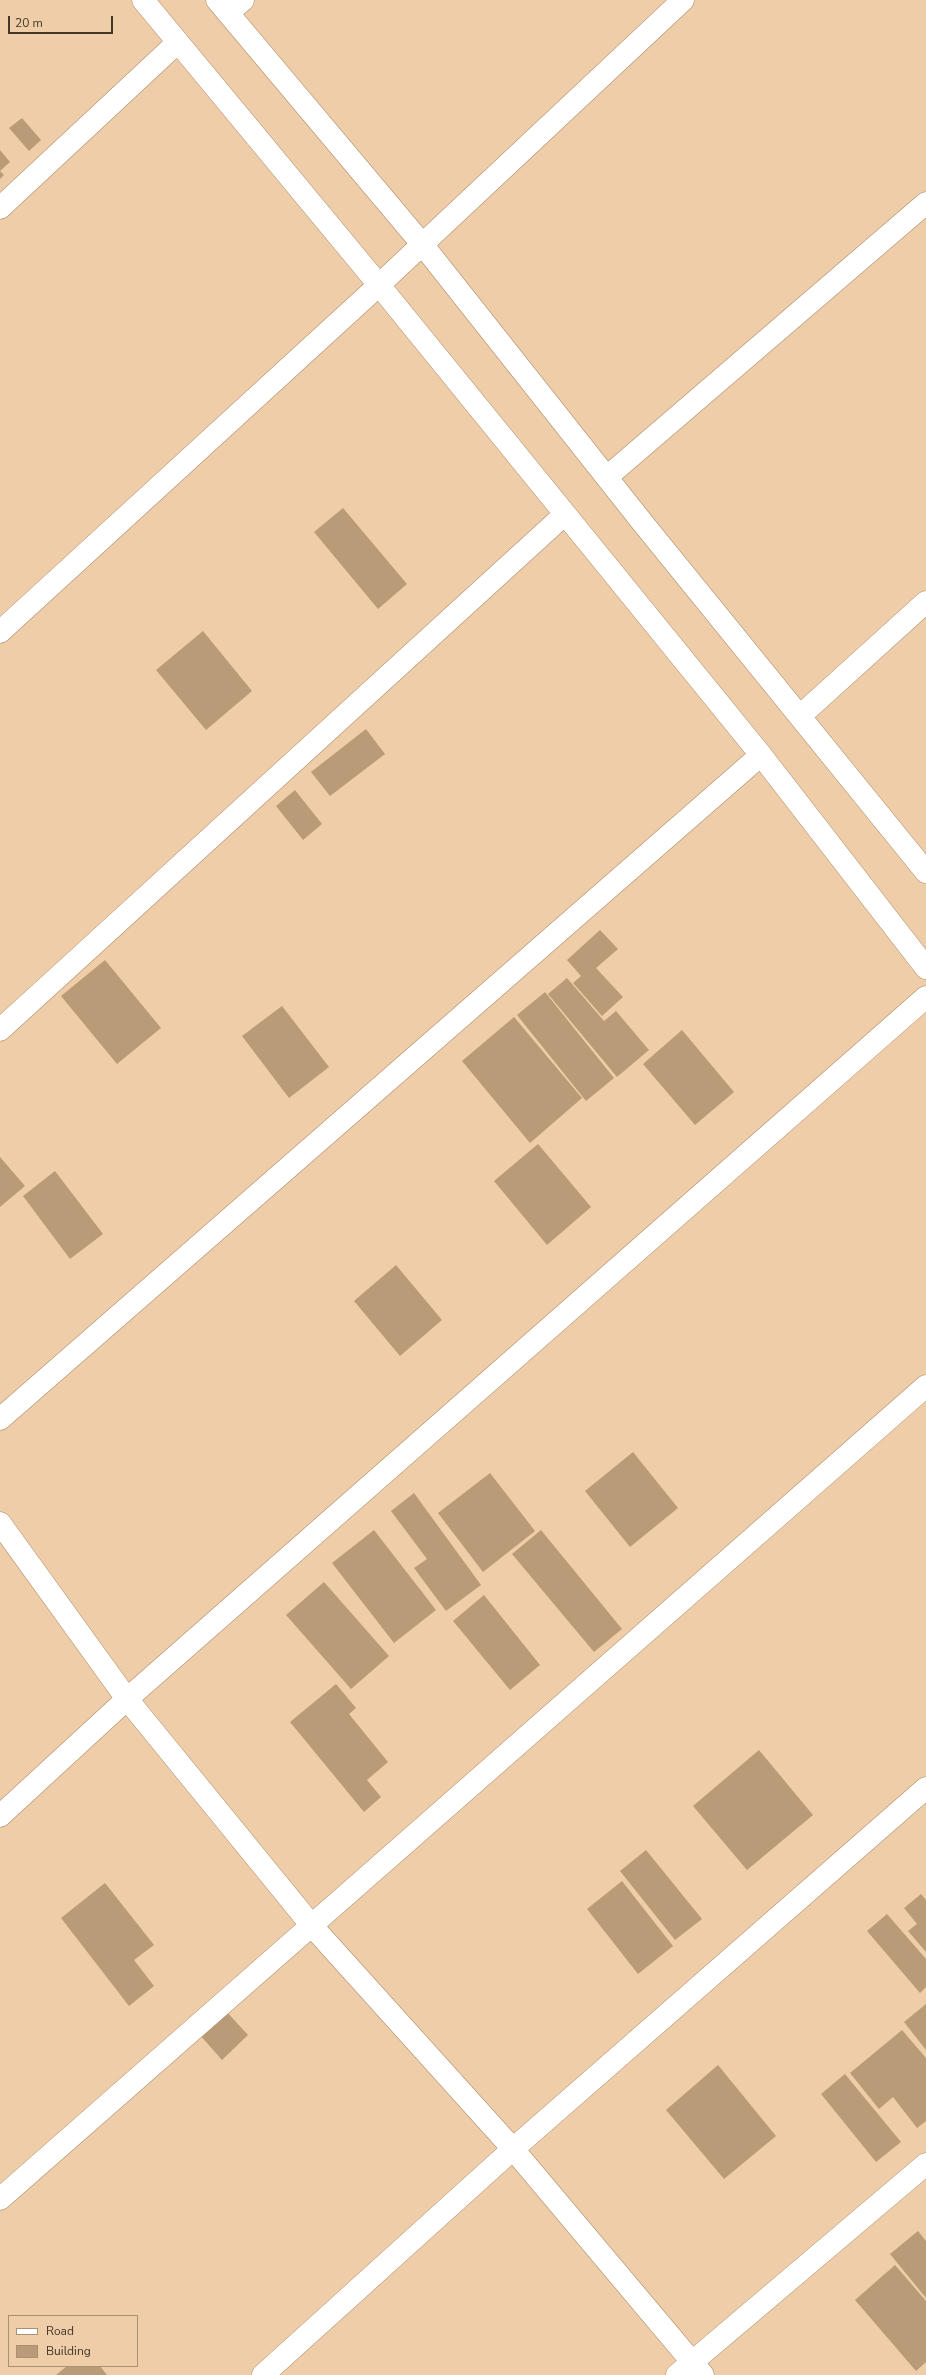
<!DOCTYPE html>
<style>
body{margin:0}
#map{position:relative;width:926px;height:2375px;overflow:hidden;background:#eecda8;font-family:"Nunito Sans",sans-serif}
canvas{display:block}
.legend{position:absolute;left:8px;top:2315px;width:130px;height:52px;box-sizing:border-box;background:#eecda8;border:1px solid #aa9175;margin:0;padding:5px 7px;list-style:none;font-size:12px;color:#443728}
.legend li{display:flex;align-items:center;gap:8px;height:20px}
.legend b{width:20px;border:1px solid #aa9175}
.scale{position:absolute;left:8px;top:16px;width:105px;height:18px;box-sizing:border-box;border:2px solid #443728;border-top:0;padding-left:5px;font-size:12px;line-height:14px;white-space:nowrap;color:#443728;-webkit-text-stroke:3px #eecda8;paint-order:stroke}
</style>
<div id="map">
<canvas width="926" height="2375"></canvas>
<ul class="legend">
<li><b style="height:5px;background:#fff"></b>Road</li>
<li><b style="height:11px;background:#ba9b77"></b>Building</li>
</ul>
<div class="scale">20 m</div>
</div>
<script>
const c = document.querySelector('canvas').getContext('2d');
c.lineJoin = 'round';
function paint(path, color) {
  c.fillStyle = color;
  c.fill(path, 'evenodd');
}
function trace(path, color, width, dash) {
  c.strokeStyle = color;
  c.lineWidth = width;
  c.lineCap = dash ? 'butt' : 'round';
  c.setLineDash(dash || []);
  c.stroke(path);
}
const building = new Path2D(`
 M22 118 41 140 29 151 9 128Z
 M0 150 10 162 0 171 4 175 0 179Z
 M343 508 407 584 378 609 314 532Z
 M203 631 252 691 206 730 156 670Z
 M366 729 385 754 330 796 311 772Z
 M295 790 322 824 303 840 276 806Z
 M600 930 618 949 596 968 623 997 602 1016 573 983 581 976 567 960Z
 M105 960 161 1028 117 1064 61 996Z
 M567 978 604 1021 616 1011 649 1050 617 1077 548 994Z
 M545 992 614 1078 586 1101 517 1015Z
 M282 1006 329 1067 289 1098 242 1036Z
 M514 1017 582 1098 530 1143 462 1061Z
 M682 1030 734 1092 695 1125 643 1064Z
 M538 1144 591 1207 547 1245 494 1181Z
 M0 1157 25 1186 0 1207Z
 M55 1171 103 1234 70 1259 23 1196Z
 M396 1265 442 1320 400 1356 354 1301Z
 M633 1452 678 1508 630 1547 585 1491Z
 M490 1473 535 1531 483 1572 438 1513Z
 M414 1493 481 1585 446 1611 414 1568 427 1559 391 1511Z
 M374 1530 436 1610 394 1643 332 1563Z
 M541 1530 622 1629 594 1652 512 1554Z
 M324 1582 389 1656 351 1689 286 1615Z
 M484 1595 540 1665 510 1690 453 1621Z
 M336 1684 356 1708 349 1714 388 1762 367 1780 381 1797 364 1812 290 1722Z
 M759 1750 813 1815 747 1870 693 1806Z
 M646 1850 702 1919 675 1940 620 1871Z
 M622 1881 673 1946 638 1974 587 1909Z
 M105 1883 154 1945 134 1960 154 1986 129 2006 61 1918Z
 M921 1894 926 1900V1952L908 1931 917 1924 904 1908Z
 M887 1914 926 1959V1987L920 1993 867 1931Z
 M926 2004V2050L904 2022Z
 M225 2010 248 2035 222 2060 199 2034Z
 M902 2030 926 2058V2121L917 2128 893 2097 879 2109 850 2073Z
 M718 2065 776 2136 724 2179 666 2110Z
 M845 2074 901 2142 876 2162 821 2094Z
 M918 2231 926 2241V2298L890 2254Z
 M895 2265 926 2301V2362L916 2371 855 2300Z
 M67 2366H100L107 2375H56Z`);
const minor = new Path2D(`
 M143 0 379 285 761 755 926 968
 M217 0 422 244 642 522 926 872
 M228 13 243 0
 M0 208 178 42
 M607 477 926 203
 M0 632 379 285 683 0
 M800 716 926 602
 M0 1030 564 515
 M0 1419 761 755
 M0 1523 127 1699 312 1926 513 2149 703 2375
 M0 1816 127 1699 926 997
 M0 2199 926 1386
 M263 2375 513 2149 926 1788
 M677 2375 926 2164`);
paint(building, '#ba9b77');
trace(minor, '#ac8d6a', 23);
trace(minor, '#fff', 22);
</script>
